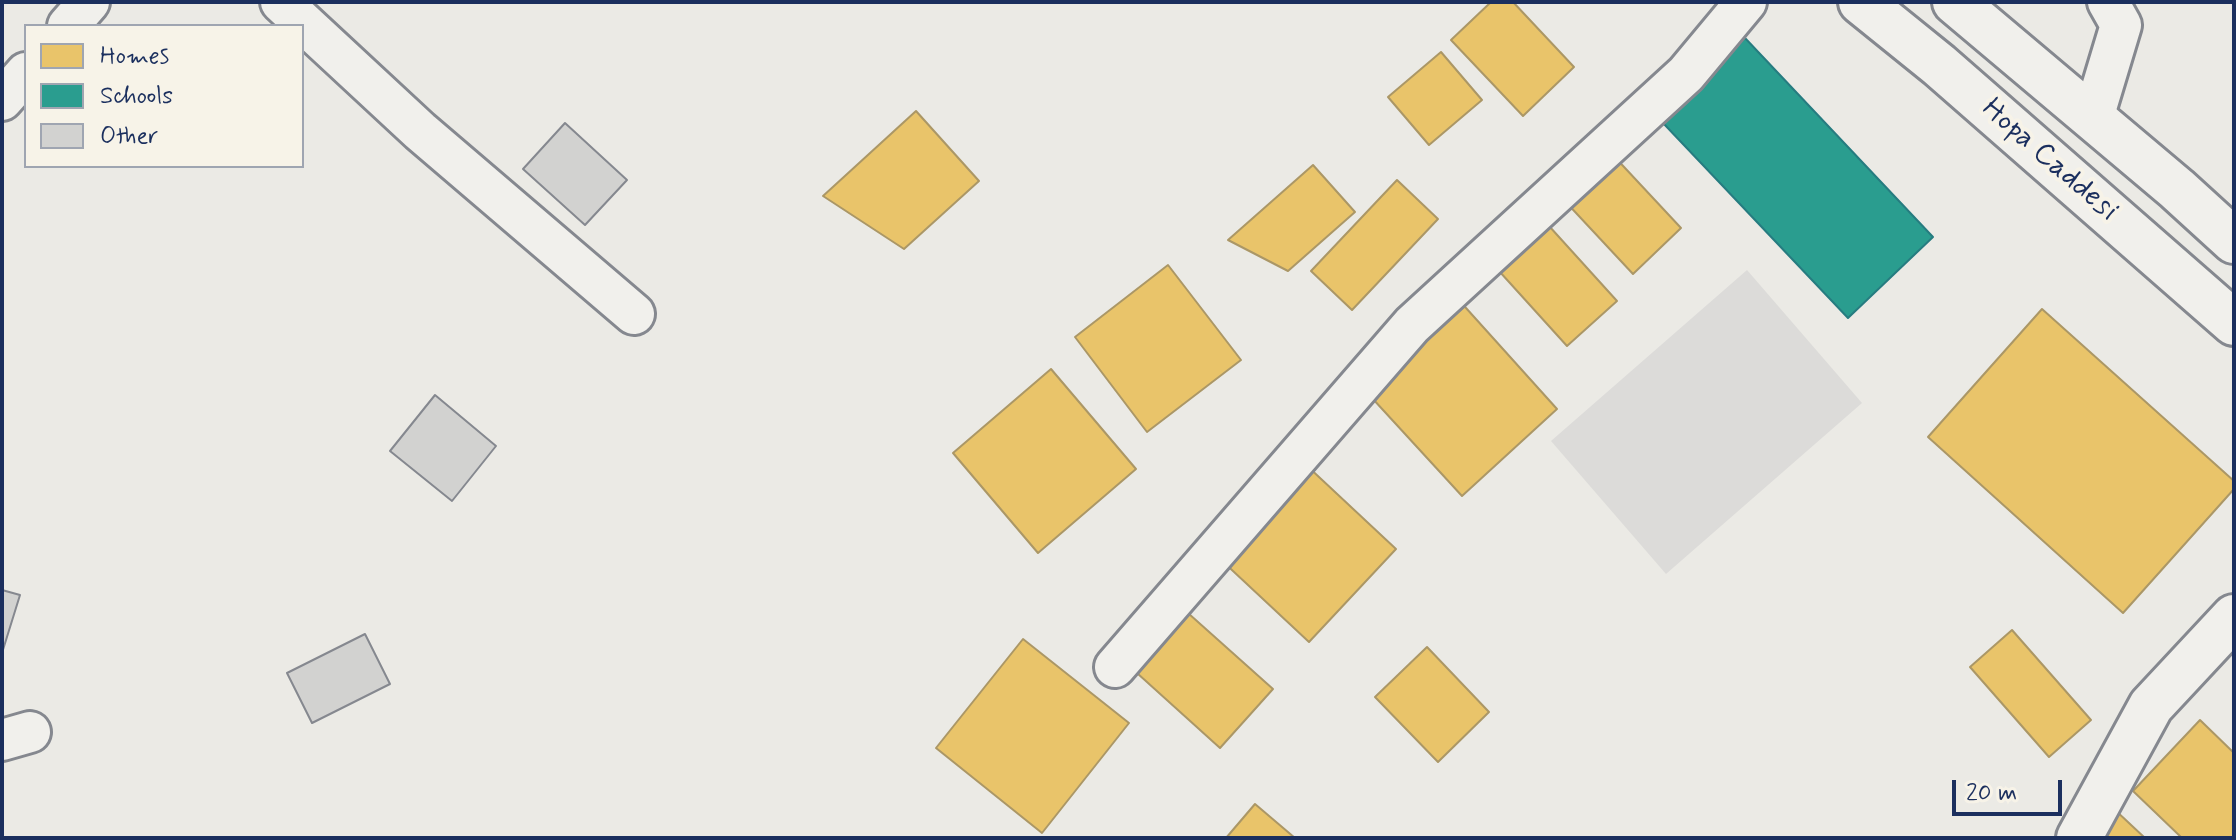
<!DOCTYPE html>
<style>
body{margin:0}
#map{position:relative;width:2236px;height:840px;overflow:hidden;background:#ebeae5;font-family:Mynerve,sans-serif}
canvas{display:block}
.frame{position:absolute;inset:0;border:4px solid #1b2f5e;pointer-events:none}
.legend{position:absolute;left:24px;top:24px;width:280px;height:144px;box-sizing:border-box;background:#f7f3e8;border:2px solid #9fa5b1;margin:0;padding:10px 14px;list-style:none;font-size:24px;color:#1b2f5e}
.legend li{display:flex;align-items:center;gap:16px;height:40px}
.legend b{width:40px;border:2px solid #9fa5b1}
.scale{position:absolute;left:1952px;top:780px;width:110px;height:36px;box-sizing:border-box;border:4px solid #1b2f5e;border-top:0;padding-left:10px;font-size:24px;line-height:28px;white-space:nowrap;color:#1b2f5e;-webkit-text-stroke:6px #f7f3e8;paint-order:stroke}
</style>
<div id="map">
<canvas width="2236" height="840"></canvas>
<div class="frame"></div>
<ul class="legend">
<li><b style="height:22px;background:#e9c46a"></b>Homes</li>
<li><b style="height:22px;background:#2a9d8f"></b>Schools</li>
<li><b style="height:22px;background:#d2d2d0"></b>Other</li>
</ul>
<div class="scale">20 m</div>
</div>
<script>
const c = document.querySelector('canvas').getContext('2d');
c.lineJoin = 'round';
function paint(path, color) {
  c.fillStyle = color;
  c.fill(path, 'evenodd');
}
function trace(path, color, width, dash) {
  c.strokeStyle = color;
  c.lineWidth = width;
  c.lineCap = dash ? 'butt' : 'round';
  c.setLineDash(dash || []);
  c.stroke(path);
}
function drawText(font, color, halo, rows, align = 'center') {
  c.font = font + ' Mynerve,sans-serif';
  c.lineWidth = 8;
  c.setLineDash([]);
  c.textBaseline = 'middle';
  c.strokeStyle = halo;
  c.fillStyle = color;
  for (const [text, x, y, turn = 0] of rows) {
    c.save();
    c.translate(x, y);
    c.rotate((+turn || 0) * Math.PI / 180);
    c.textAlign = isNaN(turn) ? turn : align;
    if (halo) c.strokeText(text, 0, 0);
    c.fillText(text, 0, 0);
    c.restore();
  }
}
const green = new Path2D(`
 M1747 270 1862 403 1666 574 1551 441Z`);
const homes = new Path2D(`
 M1491 2H1513L1574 67 1523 116 1451 40Z
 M1441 52 1482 100 1429 145 1388 97Z
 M916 111 979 181 904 249 823 196Z
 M1597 138 1681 228 1633 274 1549 184Z
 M1313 165 1355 212 1288 271 1228 240Z
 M1397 180 1438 219 1352 310 1311 271Z
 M1530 205 1617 301 1567 346 1480 250Z
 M1168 265 1241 360 1147 432 1075 337Z
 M1457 298 1557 409 1462 496 1361 386Z
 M2042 309 2234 481V489L2123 613 1928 437Z
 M1051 369 1136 469 1038 553 953 453Z
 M1304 463 1396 549 1309 642 1218 557Z
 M1179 605 1273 689 1220 748 1127 664Z
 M2012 630 2091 720 2049 757 1970 667Z
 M1023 639 1129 723 1042 833 936 748Z
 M1427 647 1489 712 1438 762 1375 697Z
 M2200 720 2234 753V838H2182L2133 791Z
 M1255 804 1295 838H1226Z
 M2114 809 2145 838H2086Z`);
const schools = new Path2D(`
 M1745 38 1933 237 1848 318 1663 123 1695 93 1708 73Z`);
const building = new Path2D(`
 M565 123 627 180 585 225 523 169Z
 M435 395 496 446 452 501 390 451Z
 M2 590 20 595 2 653Z
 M365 634 390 684 312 723 287 673Z`);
const minor = new Path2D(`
 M281 2 420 131 634 314
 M68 26 89 2
 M2 100 26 73
 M2093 118 2121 25 2108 2
 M1115 667 1412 325 1686 74 1746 2
 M2 740 30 732`);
const major = new Path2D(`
 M1861 2 1939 65 2234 323
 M1955 2 2177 189 2234 241
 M2079 838 2151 706 2234 617`);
const streetNames = [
 ["Hopa Caddesi",2049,161,41]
];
paint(green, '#dcdbd9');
paint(homes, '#e9c46a');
trace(homes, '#ab9766', 2);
paint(schools, '#2a9d8f');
trace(schools, '#267c80', 2);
paint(building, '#d2d2d0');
trace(building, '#85888f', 2);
trace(minor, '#85888f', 46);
trace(major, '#85888f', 50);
trace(minor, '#f1f0ec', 40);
trace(major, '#f1f0ec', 44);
drawText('30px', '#1b2f5e', '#f7f3e8', streetNames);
</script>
